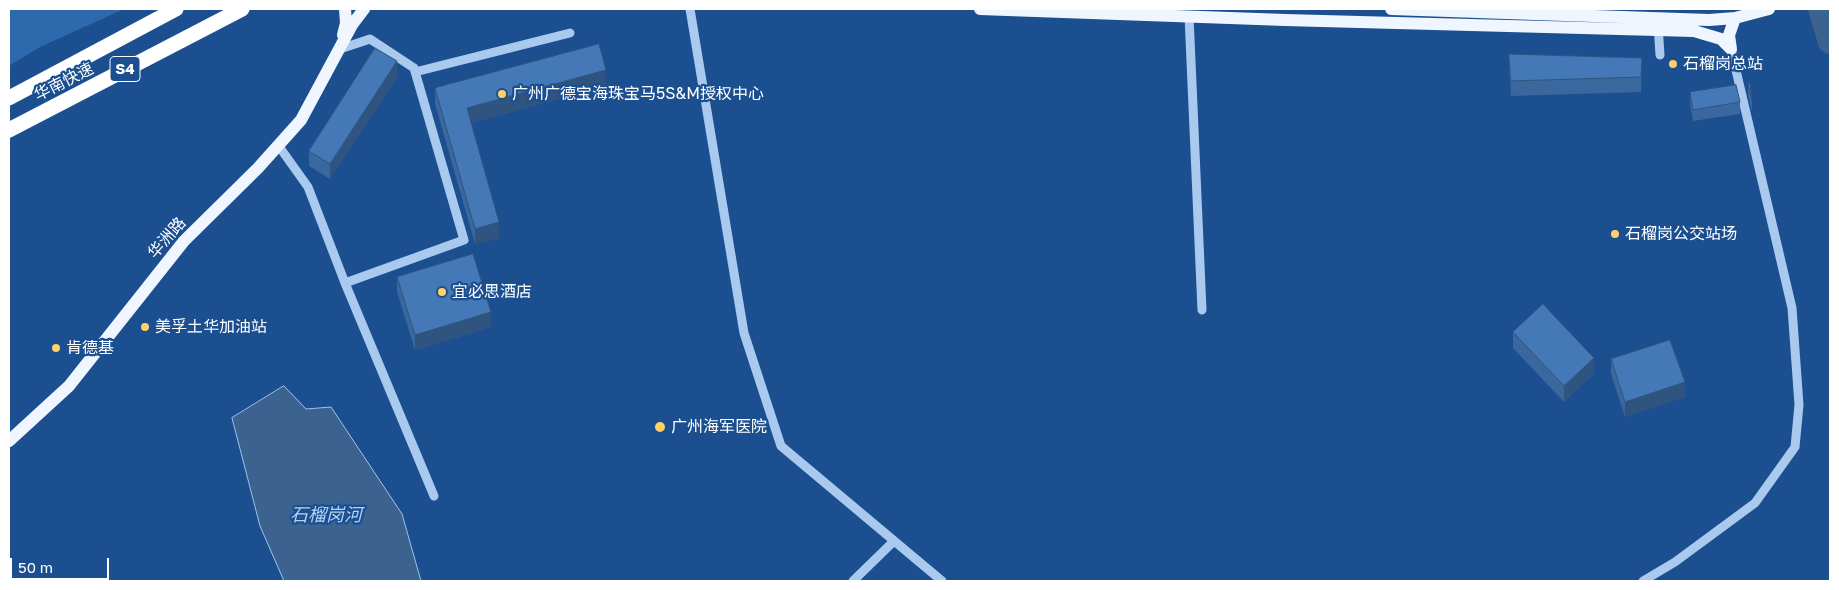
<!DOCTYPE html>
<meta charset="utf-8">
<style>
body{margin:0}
#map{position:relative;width:1839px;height:590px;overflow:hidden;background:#1b4f8f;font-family:"Golos Text",sans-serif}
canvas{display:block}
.frame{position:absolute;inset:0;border:10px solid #fff;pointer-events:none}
.scale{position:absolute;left:10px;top:558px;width:99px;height:22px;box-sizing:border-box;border:2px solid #fff;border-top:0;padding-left:6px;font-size:15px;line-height:18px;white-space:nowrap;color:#fff;-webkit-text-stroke:4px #1b4f8f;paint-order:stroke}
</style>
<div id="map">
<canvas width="1839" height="590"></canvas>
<div class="frame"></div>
<div class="scale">50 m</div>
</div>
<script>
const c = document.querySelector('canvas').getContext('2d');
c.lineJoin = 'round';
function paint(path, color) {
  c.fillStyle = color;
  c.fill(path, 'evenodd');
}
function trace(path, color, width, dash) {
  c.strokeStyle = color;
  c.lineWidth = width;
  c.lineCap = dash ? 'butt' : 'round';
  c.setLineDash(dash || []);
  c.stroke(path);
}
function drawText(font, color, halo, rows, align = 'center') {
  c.font = font + ' "Golos Text","Noto Sans SC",sans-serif';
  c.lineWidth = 4.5;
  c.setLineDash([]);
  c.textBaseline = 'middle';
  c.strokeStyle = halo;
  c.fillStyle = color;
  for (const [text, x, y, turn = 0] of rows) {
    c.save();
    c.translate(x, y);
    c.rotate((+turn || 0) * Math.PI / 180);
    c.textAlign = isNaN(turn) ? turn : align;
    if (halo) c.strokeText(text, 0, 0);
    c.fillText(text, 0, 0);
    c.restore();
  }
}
const green = new Path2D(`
 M9 9H124L40 47 9 66Z`);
const water = new Path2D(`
 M284 386 306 409 331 407 402 514 421 581H284L260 526 232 418Z`);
const river = new Path2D(`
 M1820 9 1830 42`);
const minor = new Path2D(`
 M690 9 744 333 781 446 942 581
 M1189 16 1202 310
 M1658 25 1660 55
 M340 49 370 39 414 68 464 240 345 283
 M415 72 570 33
 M278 145 308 187 345 283 434 496
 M853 581 894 541
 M1643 581 1675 562 1755 503 1795 447 1799 405 1792 308 1731 49`);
const major = new Path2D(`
 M980 9 1285 20 1694 31 1721 39 1731 49
 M1391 9 1709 20 1735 18 1769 9
 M343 35 346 23 345 9
 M1731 49 1729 35 1735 18
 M9 441 69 386 184 241 258 168 301 120 352 25 364 9`);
const highway = new Path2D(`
 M9 98 176 9
 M9 130 242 9`);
const wall = new Path2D(`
 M1509 54 1642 73 1641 92 1511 96 1509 69Z
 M397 77 330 179 309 166V151Z
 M1748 83 1752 100V112L1748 95Z
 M606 86 471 123 499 238 475 244 435 104V88Z
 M1690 92 1740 102V114L1693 121 1690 104Z
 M397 277 491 327 415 350 397 292Z
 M1513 332 1594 373 1564 402 1513 348Z
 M1611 359 1685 397 1625 417 1611 374Z`);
const shadedWall = new Path2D(`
 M1642 58V73L1641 92V77Z
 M397 61V77L330 179V164Z
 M606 70V86L467 124V108Z
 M499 222V238L475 244V229Z
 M491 312V327L415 350V335Z
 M1594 358V373L1564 402V386Z
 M1685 382V397L1625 417V402Z`);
const building = new Path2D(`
 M599 44 606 70 467 108 499 222 475 229 435 88Z
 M375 48 397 61 330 164 309 151Z
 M1509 54 1642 58 1641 77 1511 81Z
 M1748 83H1750L1752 100Z
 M1736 85 1740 102 1693 110 1690 92Z
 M473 254 491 312 415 335 397 277Z
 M1543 304 1594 358 1564 386 1513 332Z
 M1670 340 1685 382 1625 402 1611 359Z`);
const markers = [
 [1673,64,5,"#ffd166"],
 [502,94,5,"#ffd166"],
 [1615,234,5,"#ffd166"],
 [442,292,5,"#ffd166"],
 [145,327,5,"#ffd166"],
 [56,348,5,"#ffd166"],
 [660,427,6,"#ffd166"]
];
const shields = [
 [125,69,30]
];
const shieldNames = [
 ["S4",125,69]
];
const poiNames = [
 ["石榴岗总站",1683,64],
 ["广州广德宝海珠宝马5S&M授权中心",512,94],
 ["石榴岗公交站场",1625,234],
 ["宜必思酒店",452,292],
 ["美孚土华加油站",155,327],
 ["肯德基",66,348],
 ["广州海军医院",671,427]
];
const streetNames = [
 ["华南快速",64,82,-27],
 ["华洲路",167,238,-49]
];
const waterNames = [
 ["石榴岗河",326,515]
];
paint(green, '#2e69ad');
paint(water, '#3c6290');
trace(water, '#9cc4f0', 1);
trace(river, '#3c6290', 24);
trace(minor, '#a9c9ee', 9);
trace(major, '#f0f6ff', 12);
trace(highway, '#fff', 15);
paint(wall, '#3a679d');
paint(shadedWall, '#305480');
paint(building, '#4478b7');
trace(building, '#305480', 1);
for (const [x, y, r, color] of markers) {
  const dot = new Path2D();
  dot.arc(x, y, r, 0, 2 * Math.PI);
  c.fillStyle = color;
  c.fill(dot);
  trace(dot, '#1b4f8f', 2);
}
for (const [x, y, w] of shields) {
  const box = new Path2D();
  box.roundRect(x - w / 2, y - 12.5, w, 25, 4);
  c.fillStyle = '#1b4f8f';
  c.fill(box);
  trace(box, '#fff', 1);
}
drawText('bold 15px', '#fff', null, shieldNames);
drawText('16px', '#fff', '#1b4f8f', poiNames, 'left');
drawText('16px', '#fff', '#1b4f8f', streetNames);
drawText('italic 18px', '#b5d3f5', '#1b4f8f', waterNames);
</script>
